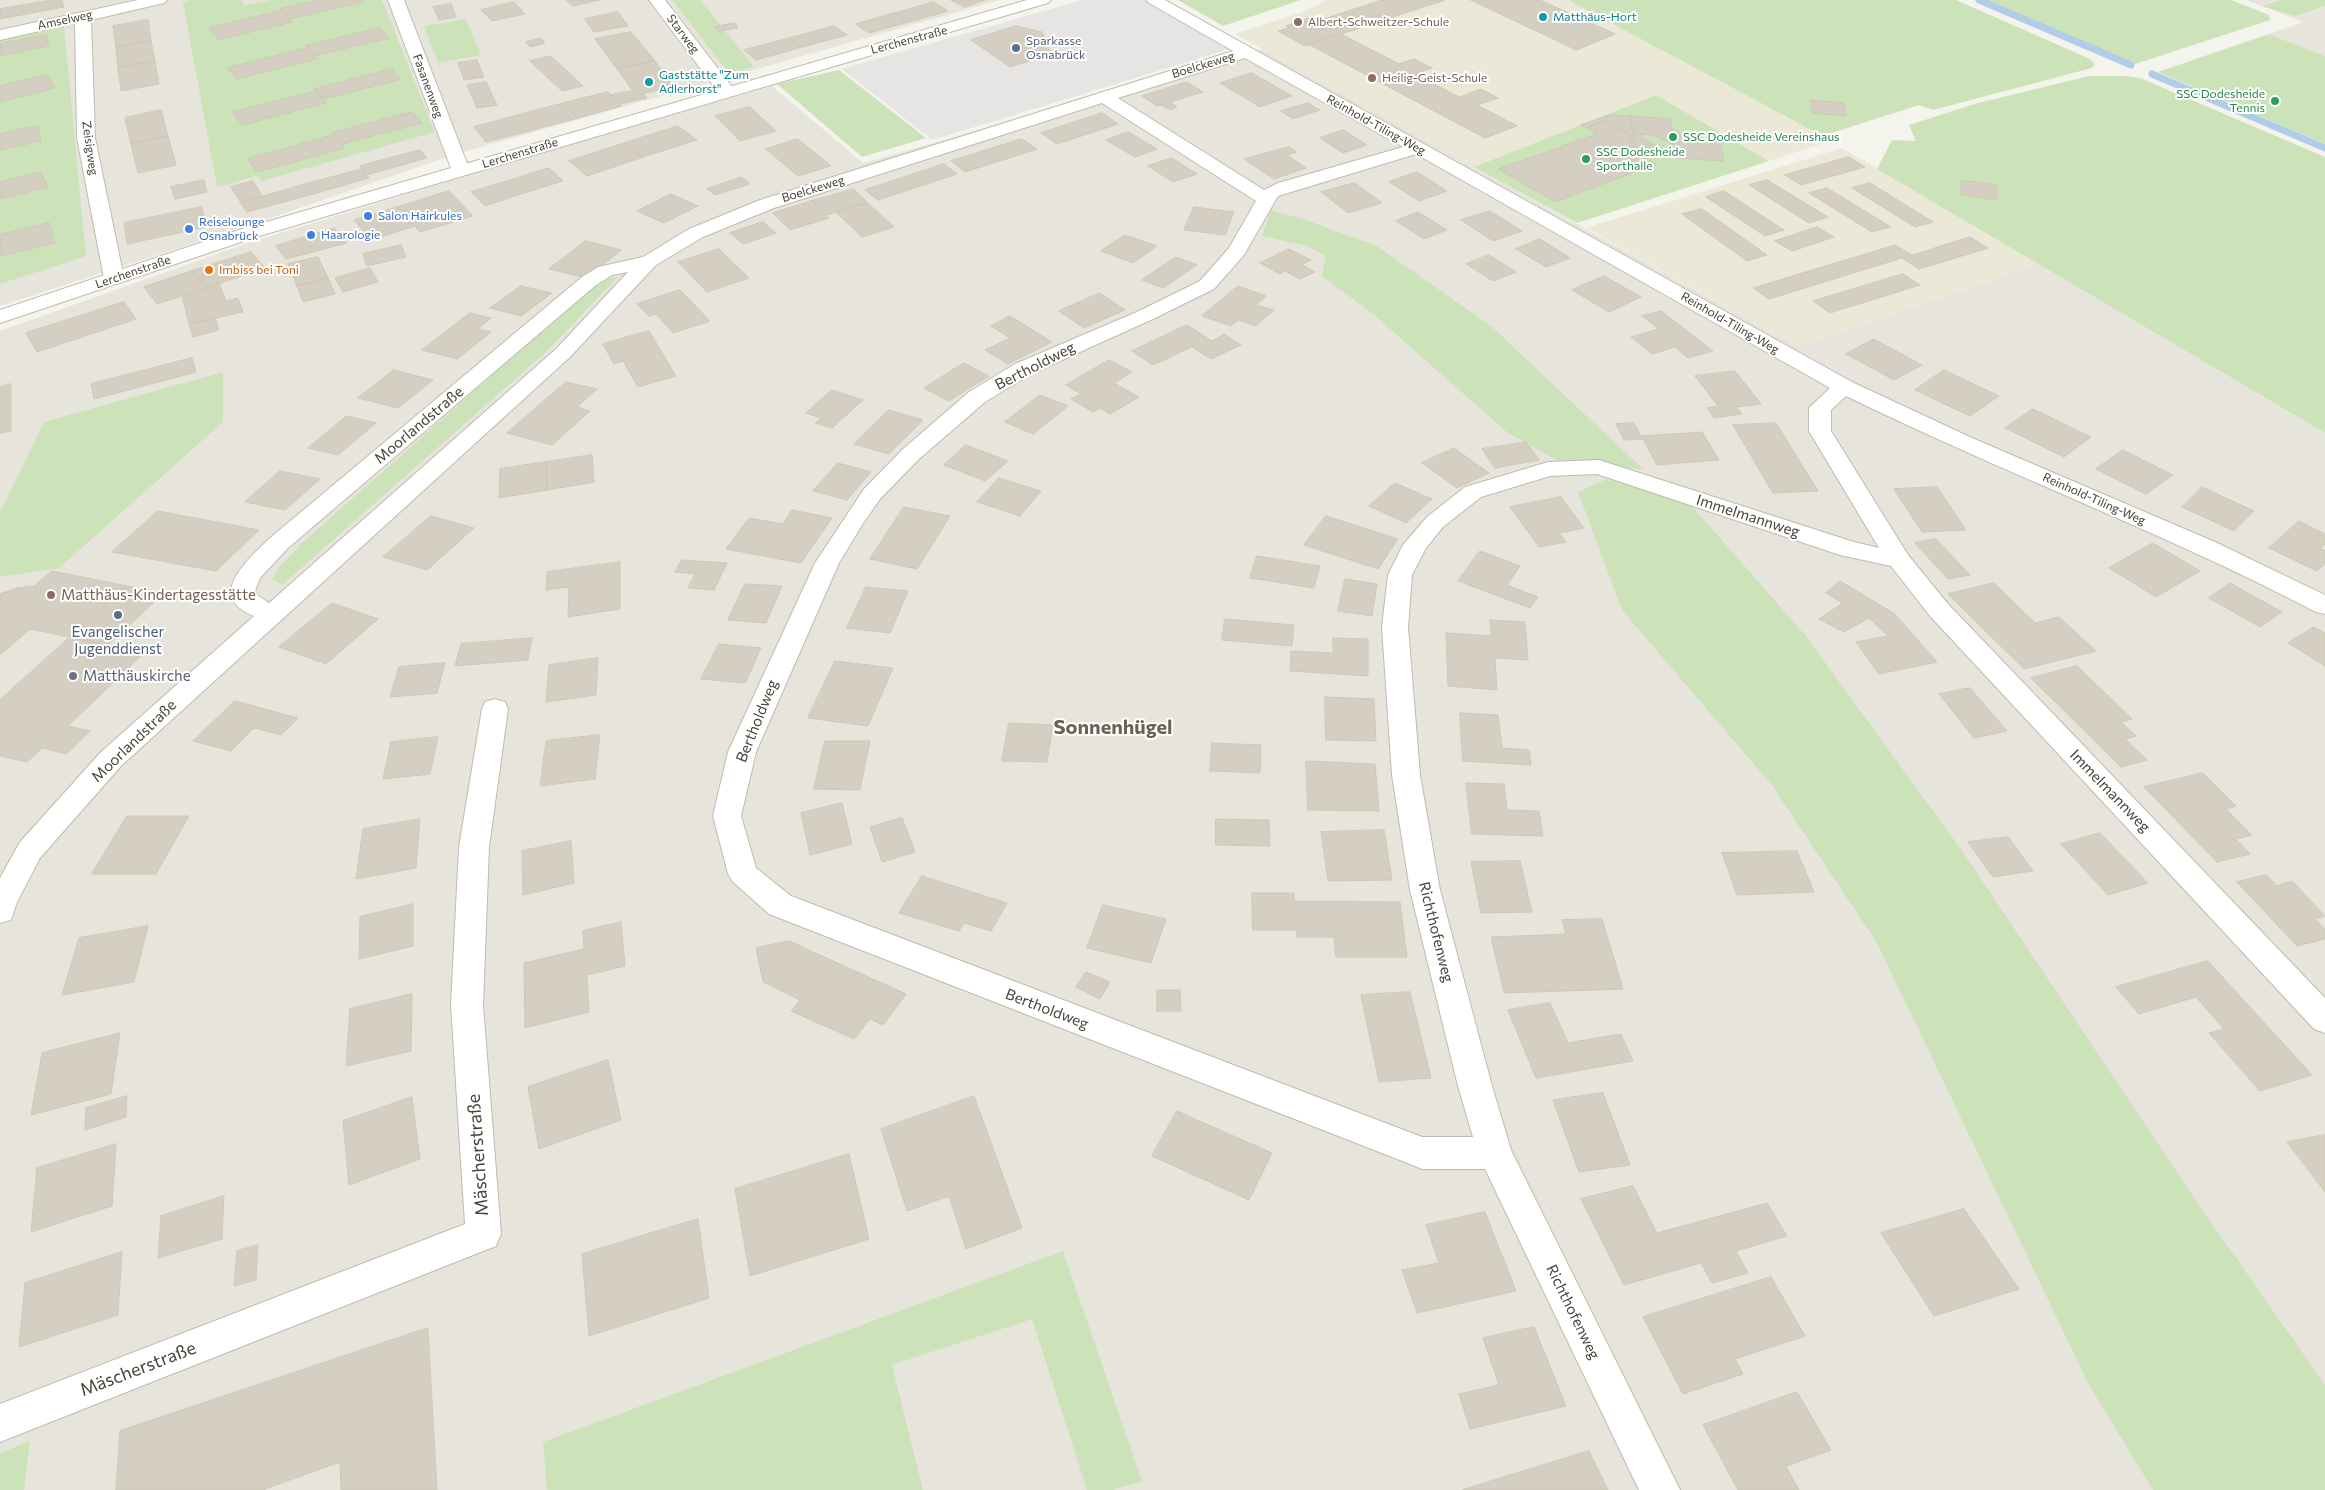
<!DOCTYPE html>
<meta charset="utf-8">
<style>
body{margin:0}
canvas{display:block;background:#f4f3ec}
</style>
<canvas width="2325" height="1490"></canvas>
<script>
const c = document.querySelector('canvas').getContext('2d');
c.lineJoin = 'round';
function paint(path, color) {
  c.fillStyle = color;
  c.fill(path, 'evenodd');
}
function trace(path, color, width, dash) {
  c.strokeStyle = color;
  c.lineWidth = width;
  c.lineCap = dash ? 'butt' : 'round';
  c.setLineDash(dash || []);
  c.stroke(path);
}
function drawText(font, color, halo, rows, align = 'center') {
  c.font = font + ' Commissioner,sans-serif';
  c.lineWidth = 4;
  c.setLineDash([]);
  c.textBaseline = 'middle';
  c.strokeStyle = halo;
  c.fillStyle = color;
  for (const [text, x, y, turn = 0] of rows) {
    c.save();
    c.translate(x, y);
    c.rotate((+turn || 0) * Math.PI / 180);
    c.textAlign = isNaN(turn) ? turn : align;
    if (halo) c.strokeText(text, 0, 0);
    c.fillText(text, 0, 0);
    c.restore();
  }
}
const residential = new Path2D(`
 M0 0H1000L453 155 262 221 0 306Z
 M2246 0H2325V56L2269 34 2304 22Z
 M1262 49 1798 347 2038 264 2325 433V1490H0V331L245 244 518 160 772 86 863 163Z`);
const education = new Path2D(`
 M1327 0H1568L1830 141 1769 161 1656 95 1474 167 1235 34 1303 12Z
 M1842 148 2038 264 1798 347 1586 228Z`);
const green = new Path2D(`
 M190 0H241L245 5 271 0H382L435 132 262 181 256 176 217 187 183 2Z
 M672 0H700L754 67 729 73Z
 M1178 0H1301L1223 26Z
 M1568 0H1956L2090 59 2095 64 2092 68 1933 110 1919 105 1822 136Z
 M1985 0H2231L2269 15 2270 20 2135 64Z
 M2281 0H2325V6L2295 16 2262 6Z
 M466 19 481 55 438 63 424 26Z
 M64 27 86 256 0 284V41Z
 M2269 34 2325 56V144L2158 72Z
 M839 70 926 138 862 157 777 84Z
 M2089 76H2125L2140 78 2325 157V433L1877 169 1892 140 1916 141 1909 125 1978 103Z
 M1656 95 1769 161 1577 223 1474 167Z
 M1271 210 1306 220 1377 246 1491 326 1644 470 1557 460 1508 433 1373 314 1322 276 1326 256 1307 246 1262 236Z
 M618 277 547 351 282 585 272 579 279 567 302 543 593 286 604 279Z
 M223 372V422L59 568 0 577V512L44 422Z
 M1606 479 1690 504 1805 635 1965 855 2201 1208 2325 1385V1490H2153L2089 1385 1877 943 1771 784 1622 610 1578 492Z
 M1063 1251 1142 1481 1113 1490H1087L1032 1319 892 1365 923 1490H547L543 1442Z
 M30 1441 24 1490H0V1453Z`);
const parking = new Path2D(`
 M1082 0H1149L1233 48 932 140 842 69Z`);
const stream = new Path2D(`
 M1979 0 2131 65
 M2152 74 2325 148`);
const building = new Path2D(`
 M52 0H62L64 7 0 19V9Z
 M318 0H362L363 2 289 19 280 9Z
 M566 0H600L573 6Z
 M951 0H985L965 7Z
 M1382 0H1445L1305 46 1278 31 1290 28 1286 26 1308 18 1314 22Z
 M1471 0H1540L1615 34 1577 50Z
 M514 2 525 14 492 21 481 10Z
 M934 2 948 11 909 22 895 13Z
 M451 4 456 17 439 20 433 7Z
 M282 11 292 22 218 40 209 28Z
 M618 12 628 26 594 32 585 19Z
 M895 13 909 22 869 33 856 24Z
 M148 20 151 41 116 47 113 26Z
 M735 23 738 28 719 31 715 27Z
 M834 26 847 35 802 47 790 38Z
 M1016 26 1042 32 1051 54 1010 67 971 40Z
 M380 28 389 38 314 56 306 46Z
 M631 32 655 61 617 69 595 39Z
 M1341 34 1399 64 1414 59 1432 68 1415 74 1459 97 1481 89 1498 98 1477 105 1517 126 1485 138 1308 44Z
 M46 35 49 46 0 56V44Z
 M541 38 545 43 530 47 526 42Z
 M790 38 802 47 756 60 744 50Z
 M151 41 155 61 118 68 116 47Z
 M308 48 317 59 236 79 228 68Z
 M551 56 583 86 562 91 530 61Z
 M477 60 484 77 464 80 458 63Z
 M155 61 159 84 121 91 118 68Z
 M655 61 674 87 636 95 617 69Z
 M392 69 401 79 324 99 315 89Z
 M1252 73 1292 96 1260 107 1220 83Z
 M47 75 55 88 0 102V86Z
 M486 82 497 105 477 108 467 85Z
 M1187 82 1203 92 1170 102 1177 107 1170 110 1162 105 1157 106 1142 96Z
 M316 91 326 103 242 125 233 112Z
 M632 91 636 95 644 93 647 98 620 104 611 95Z
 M608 92 622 106 578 118 564 103Z
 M1811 100 1844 103 1846 116 1813 113Z
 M564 103 578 118 533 130 519 115Z
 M1308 103 1320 110 1293 119 1281 111Z
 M750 107 776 131 740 141 715 116Z
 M161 110 168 136 131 144 125 118Z
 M412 112 422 123 342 144 332 133Z
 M1102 113 1118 124 1057 144 1041 133Z
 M519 115 533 130 486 142 474 127Z
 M1609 115 1631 116 1633 133 1645 134 1640 137 1656 145 1647 148 1628 139 1635 137 1605 121 1586 128 1581 125Z
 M1631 116 1670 119 1672 129 1691 139 1720 141 1724 161 1677 158 1674 145 1654 135 1633 133Z
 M1605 121 1635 137 1628 139 1647 148 1635 153 1656 164 1555 202 1498 169 1597 134 1586 128Z
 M38 126 41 141 0 150V134Z
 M678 126 697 140 643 157 625 143Z
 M1343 130 1367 145 1343 153 1320 138Z
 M1128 132 1157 149 1135 157 1106 140Z
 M334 135 345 148 257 172 248 159Z
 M168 136 176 165 138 173 131 144Z
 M798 139 831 166 798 176 766 149Z
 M1022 139 1037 149 965 172 951 161Z
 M625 143 643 157 587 176 569 161Z
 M1289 147 1297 152 1287 155 1306 168 1274 179 1244 159Z
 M420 150 427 158 366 175 360 166Z
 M1849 157 1865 167 1801 185 1785 175Z
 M1172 158 1197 174 1173 182 1148 166Z
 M944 164 957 174 878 200 865 190Z
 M549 168 563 181 524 193 511 180Z
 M362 169 369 178 306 196 299 186Z
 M41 172 48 187 0 199V182Z
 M1417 172 1447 191 1419 201 1389 182Z
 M742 177 750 184 715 195 707 189Z
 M204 180 207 192 175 199 171 187Z
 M511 180 524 193 485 206 471 192Z
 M1767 180 1828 217 1809 223 1749 185Z
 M1962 180 1996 185V200L1960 194Z
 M253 181 263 197 241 203 231 187Z
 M1355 183 1382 203 1348 213 1321 192Z
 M1870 183 1933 222 1915 227 1852 188Z
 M299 186 306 196 247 212 241 203Z
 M1827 188 1891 227 1872 232 1809 193Z
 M854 189 868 203 826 215 812 201Z
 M449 191 473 216 420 232 398 207Z
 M1724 191 1784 230 1765 236 1706 197Z
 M671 194 698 206 664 223 637 211Z
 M812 201 829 218 790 230 773 213Z
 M868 203 894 227 862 237 836 212Z
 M202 207 206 227 127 244 124 223Z
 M398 207 415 226 371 240 354 220Z
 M1194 207 1234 212 1225 235 1184 230Z
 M1702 209 1767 255 1747 261 1682 214Z
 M1490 211 1522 231 1493 241 1461 220Z
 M1418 212 1447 230 1424 239 1396 221Z
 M763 222 776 233 743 244 730 233Z
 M49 223 55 243 1 256 0 235Z
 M1817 227 1834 237 1792 251 1775 241Z
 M334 228 347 243 286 259 276 246Z
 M1125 235 1157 246 1133 263 1101 251Z
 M1970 237 1988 248 1919 269 1902 258 1769 299 1753 288 1895 245 1912 255Z
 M1540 239 1570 258 1546 267 1516 249Z
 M586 241 621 250 586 278 549 269Z
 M401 245 406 257 367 266 363 254Z
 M719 249 749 278 707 292 678 262Z
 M1289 249 1311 260 1302 265 1315 272 1300 279 1285 271 1280 274 1260 263Z
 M251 252 265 268 206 288 192 271Z
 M1489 255 1516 272 1493 281 1466 264Z
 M318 257 328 278 297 286 288 264Z
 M1176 257 1197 265 1163 288 1142 280Z
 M370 268 378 282 343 292 335 278Z
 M192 271 206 288 157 304 144 287Z
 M1903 274 1920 285 1830 313 1813 301Z
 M1604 276 1641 297 1609 312 1572 290Z
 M328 278 335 294 303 302 297 286Z
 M219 283 226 301 238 298 243 312 189 324 182 296Z
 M521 286 552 293 521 316 490 308Z
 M1238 286 1266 296 1256 305 1274 310 1256 326 1238 320 1231 326 1202 316Z
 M680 290 710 321 673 333 656 314 649 316 637 304Z
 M1100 293 1125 310 1084 328 1059 311Z
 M124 302 136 319 37 352 26 333Z
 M1661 311 1713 351 1688 358 1675 347 1652 354 1631 337 1659 329 1642 316Z
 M470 313 491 318 478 329 491 332 457 359 422 350Z
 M1010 316 1052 342 1008 364 985 350 1010 338 991 326Z
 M215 318 219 330 193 337 189 324Z
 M1187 325 1212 341 1224 334 1241 345 1211 359 1192 347 1153 365 1132 351Z
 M649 331 676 376 638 387 623 361 614 364 603 344Z
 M1874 339 1922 365 1894 380 1846 354Z
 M192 358 196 372 94 399 91 384Z
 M1109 360 1132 372 1114 383 1139 397 1110 414 1100 408 1093 412 1071 399 1081 394 1066 385Z
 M964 363 989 376 949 401 924 388Z
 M394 370 433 380 398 408 358 398Z
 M1944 370 1999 396 1970 416 1915 390Z
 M1735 371 1761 404 1736 407 1742 414 1714 418 1707 408 1718 406 1695 376Z
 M566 382 597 389 577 407 590 411 552 445 507 433Z
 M11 384V431L0 433V387Z
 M832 390 863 400 832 428 815 423 822 418 806 413Z
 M1040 395 1068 406 1033 434 1005 422Z
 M2033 409 2091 437 2064 457 2005 428Z
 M889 410 923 420 889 454 854 444Z
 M347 416 376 423 338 455 308 448Z
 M1634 423 1641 436 1702 432 1719 460 1657 465 1643 439 1624 440 1616 424Z
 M1776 423 1818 491 1773 493 1733 425Z
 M1526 442 1539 460 1495 468 1482 449Z
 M966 445 1008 461 985 481 944 465Z
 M1454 448 1489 473 1457 488 1422 463Z
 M2123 450 2173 475 2146 494 2096 469Z
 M592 455 594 482 547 490 546 462Z
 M546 462 547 490 499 498 500 469Z
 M838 463 871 472 847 500 813 491Z
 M280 471 320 479 285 510 245 502Z
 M999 478 1041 491 1020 516 977 502Z
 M1395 483 1432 499 1406 523 1369 506Z
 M1937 487 1966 530 1922 532 1894 489Z
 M2202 487 2254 511 2234 531 2182 507Z
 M1561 497 1584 528 1559 533 1566 542 1539 547 1510 507Z
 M904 507 950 516 917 569 870 559Z
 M792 510 832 518 801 563 726 549 749 518 783 524Z
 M158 511 259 530 216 571 112 552Z
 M431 516 474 528 427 570 383 557Z
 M1326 516 1398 539 1378 569 1304 545Z
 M2299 521 2325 534V544L2320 548 2325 551V564L2317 571 2269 548Z
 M1936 539 1970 575 1948 579 1915 543Z
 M2153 543 2200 571 2156 597 2109 568Z
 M1480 551 1520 566 1507 585 1538 597 1530 608 1458 581Z
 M1257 556 1320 566 1314 588 1250 578Z
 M682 560 727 563 714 590 688 588 695 574 675 572Z
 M620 562V609L568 617 569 587 546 590 547 572Z
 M52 571 127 586 70 637 30 629 0 655V594L17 588 34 586Z
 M1345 579 1377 584 1372 616 1338 611Z
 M1840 581 1895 614 1937 662 1879 674 1856 642 1888 636 1869 618 1844 632 1819 619 1843 603 1826 593Z
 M1994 583 2035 623 2059 617 2096 651 2024 669 1948 594Z
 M2230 583 2282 612 2260 627 2209 598Z
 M745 584 782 586 766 623 728 620Z
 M127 586 164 593 108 645 70 637Z
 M866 587 908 591 890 633 847 628Z
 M332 603 378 619 326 664 279 647Z
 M1225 619 1294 625 1292 646 1222 640Z
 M1490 620 1525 622 1528 660 1495 658 1497 690 1448 686 1446 633 1491 636Z
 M2314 627 2325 633V666L2288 643Z
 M70 637 144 653 68 726 90 731 67 754 42 748 27 762 0 756V700Z
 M532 638 528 660 455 666 461 644Z
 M1333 638 1368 639V676L1290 671 1291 651 1333 653Z
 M719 644 761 648 745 683 701 679Z
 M598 658 596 695 546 702 549 665Z
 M835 661 893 668 868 726 808 718Z
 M445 663 437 693 390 697 399 667Z
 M2077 666 2132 719 2121 722 2136 736 2125 739 2147 760 2121 767 2031 678Z
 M1970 688 2007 731 1974 738 1939 694Z
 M1325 697 1374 699 1376 741 1326 740Z
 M235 701 298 718 281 735 254 728 231 751 193 741Z
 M1460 713 1498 715 1502 748 1529 750 1531 765 1463 761Z
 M1009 723 1053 725 1047 762 1002 761Z
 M600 735 595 779 540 786 546 741Z
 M438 737 430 774 383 779 391 742Z
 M825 741H870L860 790 814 789Z
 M1212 743 1261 745 1260 773 1210 771Z
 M1306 761 1375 764 1379 811 1308 810Z
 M2203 773 2236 806 2226 809 2252 835 2236 839 2250 854 2217 862 2144 787Z
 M1466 783 1504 784 1507 810 1539 811 1543 836 1472 834Z
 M842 803 852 844 810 855 801 813Z
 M127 816H189L156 874H92Z
 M902 818 915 852 882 862 870 827Z
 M420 819 416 868 356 879 363 829Z
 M1216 819 1269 820 1270 846 1216 845Z
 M1384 830 1392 880 1328 881 1321 832Z
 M2100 833 2148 883 2108 895 2061 844Z
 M2008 837 2033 871 1993 877 1968 842Z
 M571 841 574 883 523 895 522 851Z
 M1797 851 1814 892 1737 895 1722 853Z
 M1520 861 1532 912 1481 913 1471 862Z
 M2266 875 2277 886 2292 881 2325 916 2315 919 2325 929V939L2297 946 2237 882Z
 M922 876 1007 903 991 931 964 923 959 931 899 913Z
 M1252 893H1294V901L1400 902 1407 957H1336L1334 937H1297V930H1253Z
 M413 904V946L359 959 360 917Z
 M1103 905 1166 919 1151 963 1087 948Z
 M1602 919 1623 989 1504 993 1491 937 1566 934 1562 920Z
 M621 922 625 966 587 975 589 1012 525 1028 524 963 584 949 583 931Z
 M148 926 134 982 62 995 79 938Z
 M789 941 906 994 883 1025 870 1019 854 1039 791 1011 800 1000 763 982 756 948Z
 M2208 961 2236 992 2312 1075 2260 1091 2209 1033 2224 1029 2196 997 2139 1014 2116 987Z
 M1086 972 1110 982 1100 999 1076 987Z
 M1157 990H1180L1181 1011H1157Z
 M1410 992 1431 1078 1379 1082 1361 995Z
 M412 994 411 1051 346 1066 350 1009Z
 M1550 1003 1568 1043 1621 1034 1633 1061 1536 1078 1508 1010Z
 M120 1033 111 1094 31 1115 42 1053Z
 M608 1060 621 1120 539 1149 528 1087Z
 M1603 1093 1630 1165 1579 1172 1553 1100Z
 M127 1096 126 1117 85 1130 86 1108Z
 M974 1096 1022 1228 966 1249 949 1196 907 1211 881 1129Z
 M412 1097 420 1159 349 1185 343 1121Z
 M1177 1111 1272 1153 1249 1200 1152 1156Z
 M2325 1135V1192L2287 1142Z
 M116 1144 112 1206 31 1232 37 1168Z
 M849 1154 869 1239 750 1276 735 1189Z
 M1633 1186 1657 1233 1767 1203 1787 1236 1736 1251 1748 1273 1712 1283 1701 1263 1624 1285 1581 1199Z
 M224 1196 222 1239 158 1258 161 1216Z
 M1964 1209 2019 1289 1934 1316 1881 1233Z
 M1485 1212 1516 1291 1417 1313 1402 1270 1439 1263 1426 1225Z
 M698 1219 709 1298 589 1336 582 1254Z
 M258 1245 256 1280 234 1286 237 1251Z
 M122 1252 118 1315 19 1347 25 1283Z
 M1771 1277 1805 1336 1735 1359 1743 1374 1683 1394 1643 1317Z
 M1534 1327 1566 1406 1470 1429 1459 1394 1499 1385 1483 1338Z
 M428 1328 437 1490H341L340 1462 262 1490H116L120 1431Z
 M1797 1392 1831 1450 1786 1466 1799 1490H1738L1703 1425Z
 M1589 1451 1608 1490H1462Z`);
const minor = new Path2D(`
 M138 0H167L164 3 91 20 95 138 124 278 121 282 114 284 107 282 104 278 77 138 75 23 0 40V30Z
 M388 0H404L470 171 467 175H455L452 171Z
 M649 0H665L733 88 735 92 733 96H721Z
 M1146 0H1165L1852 382 1972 438 2215 542 2325 595V614L2316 612C2163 532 2001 472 1846 396L1831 410V431L1908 555 1948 604 2325 998V1033L2314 1029 1930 616 1891 566 1840 555 1597 474 1550 476 1481 497 1443 527 1426 548 1412 575 1408 627 1420 775 1440 890 1492 1086 1511 1150 1680 1490H1639L1485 1169H1422L1410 1164 769 914 733 882 728 874 713 816 728 752 815 563 864 489 903 449 969 392 1015 364 1139 311 1200 281 1229 248 1256 201 1102 103 774 208 703 237 656 265 570 357 121 766 40 858 17 902 11 920 0 923V878L20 842 101 752 254 616C204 596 249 559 270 538L582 277 598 267 643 257 689 229 760 200 1233 51 1149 3ZM1245 58 1403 147 1278 183 1264 190 1118 98ZM1416 154 1830 388 1809 408V431L1879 548 1854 542 1599 460 1548 462 1465 487 1427 517 1403 545 1388 575 1382 627 1392 775 1410 890 1458 1086 1473 1137H1422L791 896 756 868 741 816 756 752 839 563 862 525 880 499 919 459 985 402 1031 374 1153 319 1214 289 1244 255 1278 196ZM628 272 556 349 269 603 257 595 255 591 260 578 288 548 596 285 612 275Z
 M495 699 505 702 508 709 489 847 483 1005 501 1234 496 1246 0 1442V1404L465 1224 451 1005 459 847 482 709 485 702Z`);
const tertiary = new Path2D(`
 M1027 0H1051L1048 3 256 237 0 323V310L242 229Z`);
const markers = [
 [1543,17,5,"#0f9aa8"],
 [1298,22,5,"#8d6e63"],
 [1016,48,5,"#5c6f8a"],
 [1372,78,5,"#8d6e63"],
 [649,82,5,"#0f9aa8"],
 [2275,101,5,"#2e9e5b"],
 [1673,137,5,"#2e9e5b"],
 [1586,159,5,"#2e9e5b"],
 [368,216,5,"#3f7fe0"],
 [189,229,5,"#3f7fe0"],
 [311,235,5,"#3f7fe0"],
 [209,270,5,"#e8710a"],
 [51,595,5,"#8d6e63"],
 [118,615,5,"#5c6f8a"],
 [73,676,5,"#6b7280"]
];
const farCulturenames = [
 ["Matthäus-Hort",1553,17],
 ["Gaststätte \"Zum",659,75],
 ["Adlerhorst\"",659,89]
];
const farStreetnames = [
 ["Amselweg",65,20,-12],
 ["Starweg",683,34,53],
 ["Lerchenstraße",909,40,-15],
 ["Boelckeweg",1203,65,-17],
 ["Fasanenweg",428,86,70],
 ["Reinhold-Tiling-Weg",1376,125,29],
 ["Zeisigweg",90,148,82],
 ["Lerchenstraße",520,153,-17],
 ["Boelckeweg",813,189,-17],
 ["Lerchenstraße",133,272,-19],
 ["Reinhold-Tiling-Weg",1730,323,30],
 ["Reinhold-Tiling-Weg",2094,499,24]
];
const farEducationnames = [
 ["Albert-Schweitzer-Schule",1308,22],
 ["Heilig-Geist-Schule",1382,78]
];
const farServicenames = [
 ["Sparkasse",1026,41],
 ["Osnabrück",1026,55]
];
const farLeisurenames = [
 ["SSC Dodesheide",2265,94,"right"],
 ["Tennis",2265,108,"right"],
 ["SSC Dodesheide Vereinshaus",1683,137],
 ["SSC Dodesheide",1596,152],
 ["Sporthalle",1596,166]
];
const farShopnames = [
 ["Salon Hairkules",378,216],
 ["Reiselounge",199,222],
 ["Osnabrück",199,236],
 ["Haarologie",321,235]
];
const farFoodnames = [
 ["Imbiss bei Toni",219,270]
];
const streetNames = [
 ["Bertholdweg",1035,366,-27],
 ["Moorlandstraße",419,425,-40],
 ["Immelmannweg",1748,516,18],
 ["Bertholdweg",757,721,-68],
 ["Moorlandstraße",134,741,-44],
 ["Immelmannweg",2110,791,46],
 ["Richthofenweg",1436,932,76],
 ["Bertholdweg",1047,1009,21],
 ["Richthofenweg",1573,1312,64]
];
const educationNames = [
 ["Matthäus-Kindertagesstätte",61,595]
];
const serviceNames = [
 ["Evangelischer",118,632],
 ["Jugenddienst",118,649]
];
const worshipNames = [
 ["Matthäuskirche",83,676]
];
const nearStreetnames = [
 ["Mäscherstraße",478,1155,-94],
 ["Mäscherstraße",138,1369,-21]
];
const districtNames = [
 ["Sonnenhügel",1113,727]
];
paint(residential, '#e7e5db');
paint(education, '#ebe8d8');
paint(green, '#cce3ba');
paint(parking, '#e7e5e3');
trace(stream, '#b0cce9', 7);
paint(building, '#d5cfc3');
trace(building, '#cfc8b6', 1);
trace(minor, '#bfbbaf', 2);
trace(tertiary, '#bfbbaf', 2);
paint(minor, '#fff');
paint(tertiary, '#fff');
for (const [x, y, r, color] of markers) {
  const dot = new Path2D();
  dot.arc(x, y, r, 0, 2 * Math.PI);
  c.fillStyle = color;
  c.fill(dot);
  trace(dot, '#fff', 2);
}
drawText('12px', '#0d838f', '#fff', farCulturenames, 'left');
drawText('12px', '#48443a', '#fff', farStreetnames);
drawText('12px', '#785e54', '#fff', farEducationnames, 'left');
drawText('12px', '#4e5e75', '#fff', farServicenames, 'left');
drawText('12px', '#27864d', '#fff', farLeisurenames, 'left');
drawText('12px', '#366cbe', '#fff', farShopnames, 'left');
drawText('12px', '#c56008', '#fff', farFoodnames, 'left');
drawText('15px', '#48443a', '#fff', streetNames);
drawText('15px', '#785e54', '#fff', educationNames, 'left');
drawText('15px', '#4e5e75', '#fff', serviceNames);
drawText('15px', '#5b616d', '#fff', worshipNames, 'left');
drawText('18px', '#48443a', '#fff', nearStreetnames);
drawText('bold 20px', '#696353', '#fff', districtNames);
</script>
